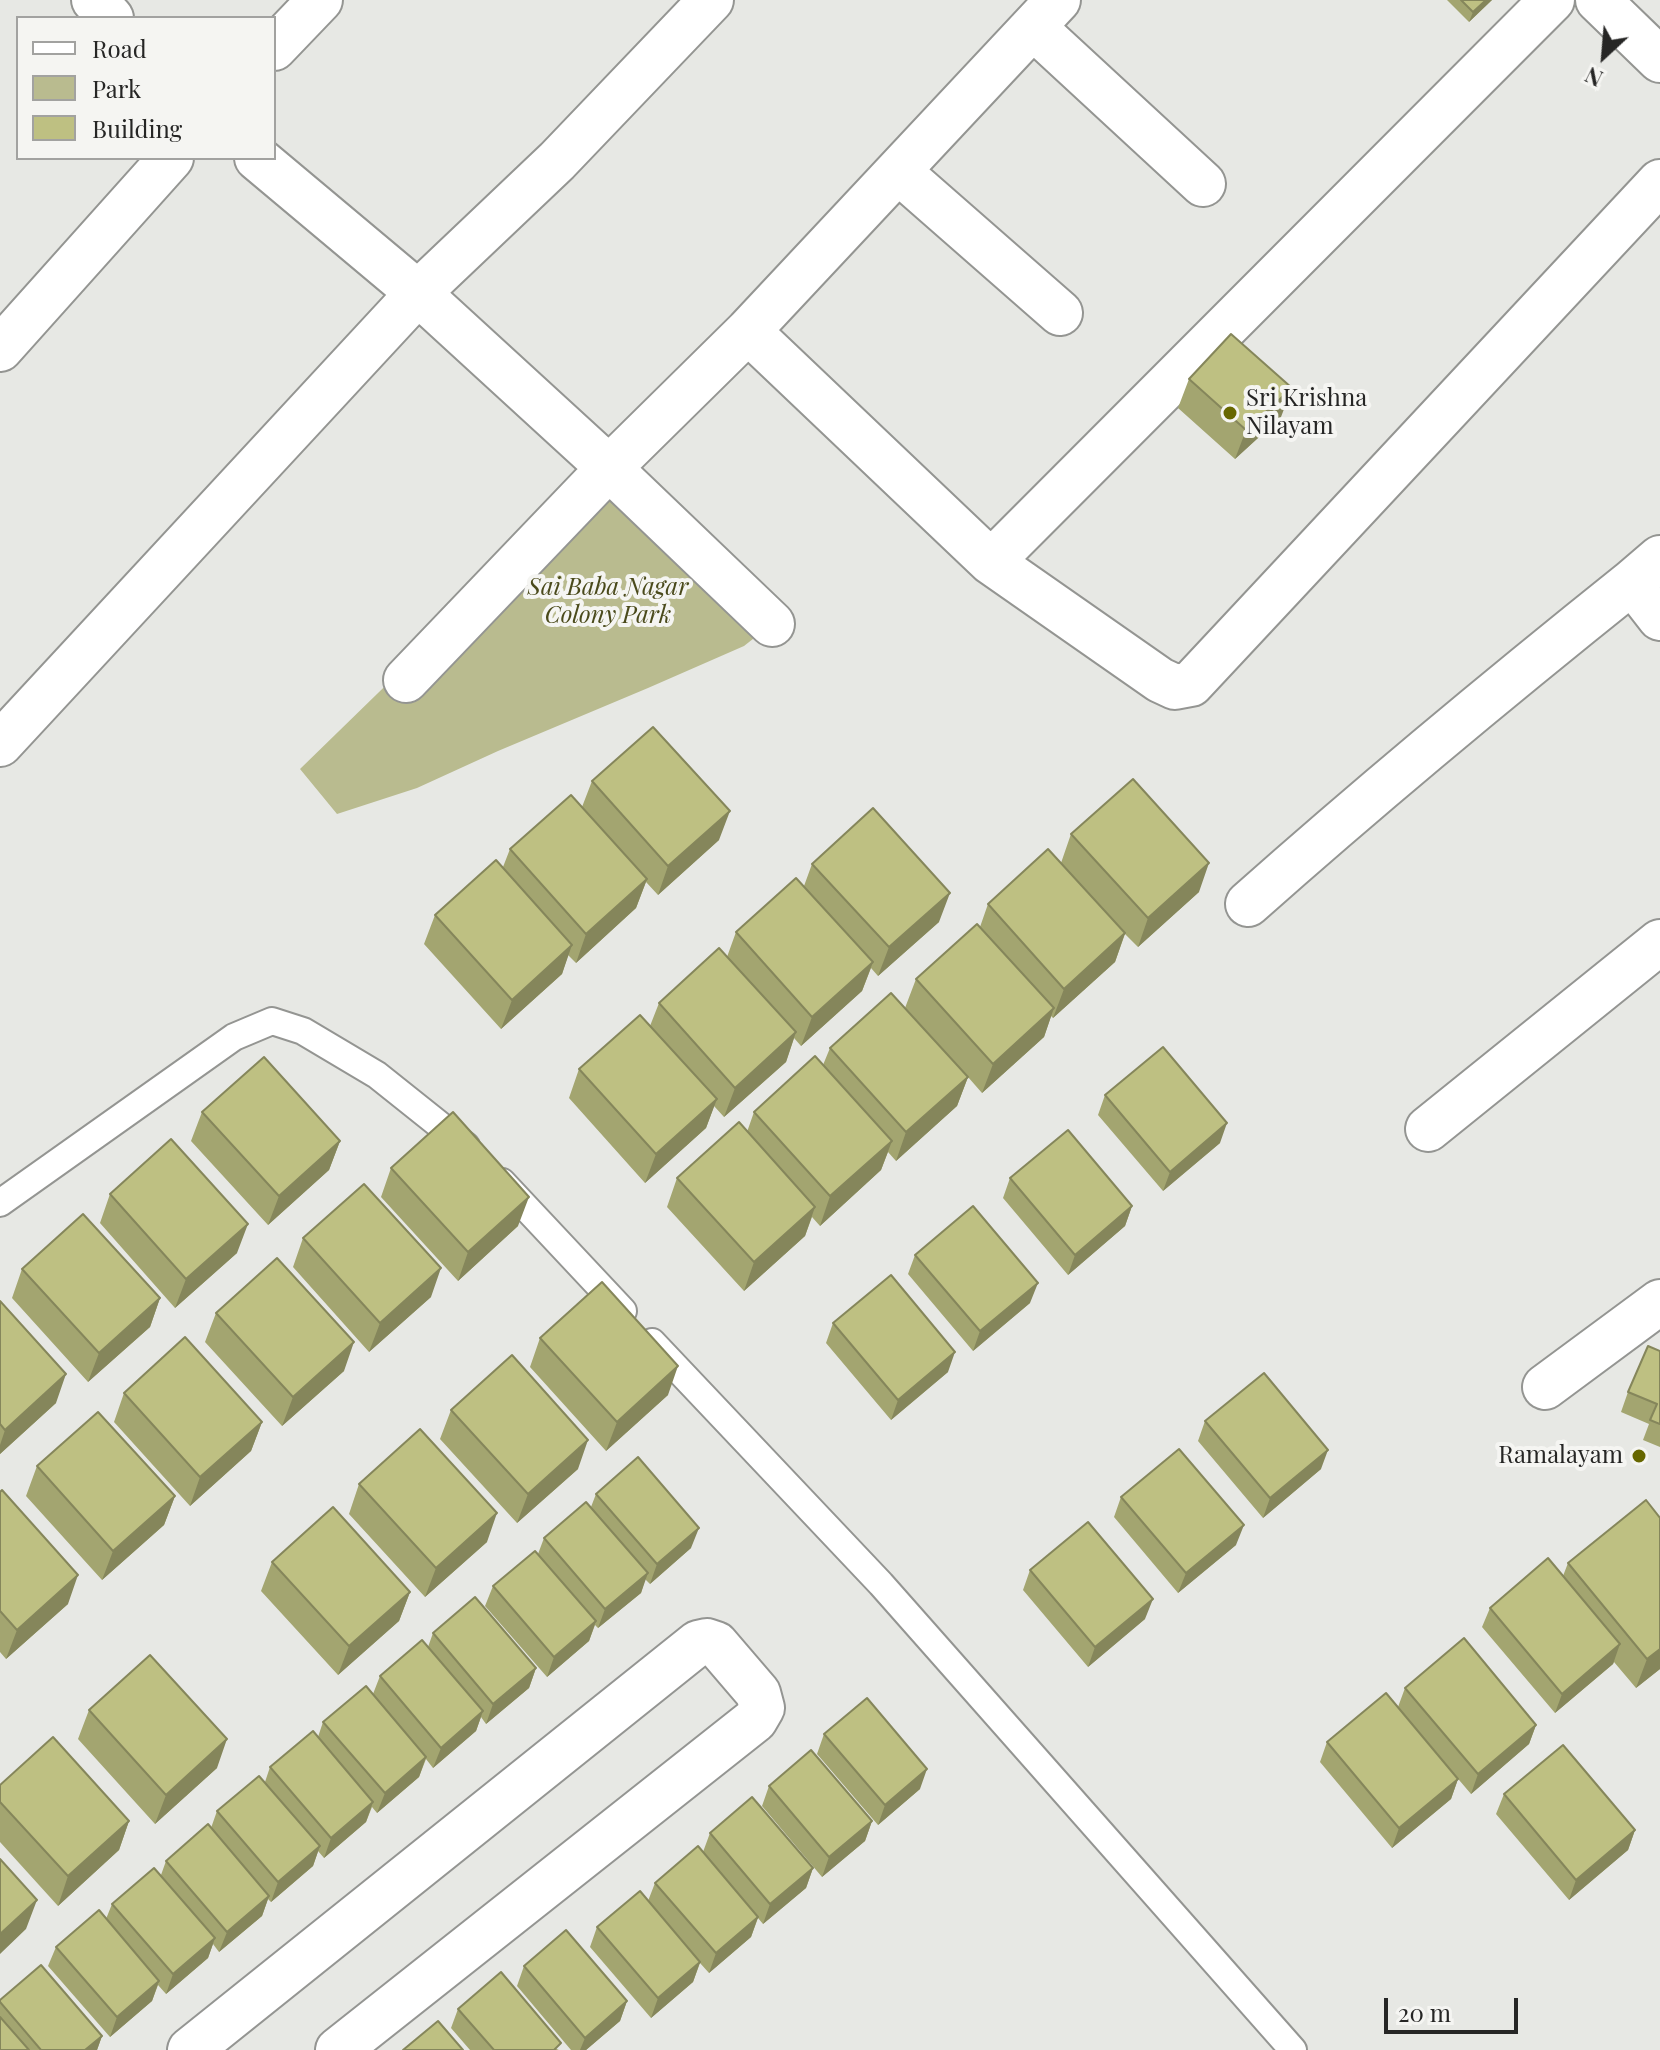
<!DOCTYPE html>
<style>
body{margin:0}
#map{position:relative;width:1660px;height:2050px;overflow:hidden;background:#e7e8e4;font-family:"Playfair Display",serif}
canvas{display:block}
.legend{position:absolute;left:16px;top:16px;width:260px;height:144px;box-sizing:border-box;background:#f5f5f2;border:2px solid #a2a2a0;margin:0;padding:10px 14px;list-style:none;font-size:24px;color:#262625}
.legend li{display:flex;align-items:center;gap:16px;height:40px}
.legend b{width:40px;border:2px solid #a2a2a0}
.north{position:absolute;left:1564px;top:16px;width:80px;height:80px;-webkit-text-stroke:6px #f5f5f2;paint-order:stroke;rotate:206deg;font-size:22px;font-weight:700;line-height:32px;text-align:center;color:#262625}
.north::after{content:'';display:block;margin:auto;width:28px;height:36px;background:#262625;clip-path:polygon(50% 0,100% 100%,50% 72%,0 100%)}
.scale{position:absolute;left:1384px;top:1998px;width:134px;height:36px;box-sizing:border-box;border:4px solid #262625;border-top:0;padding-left:10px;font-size:24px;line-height:28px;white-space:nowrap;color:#262625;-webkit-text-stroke:6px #f5f5f2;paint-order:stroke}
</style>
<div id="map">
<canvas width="1660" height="2050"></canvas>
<ul class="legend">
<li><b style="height:10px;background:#fff"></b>Road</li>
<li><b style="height:22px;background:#b9bb8f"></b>Park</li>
<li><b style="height:22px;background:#bec082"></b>Building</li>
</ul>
<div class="north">N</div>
<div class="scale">20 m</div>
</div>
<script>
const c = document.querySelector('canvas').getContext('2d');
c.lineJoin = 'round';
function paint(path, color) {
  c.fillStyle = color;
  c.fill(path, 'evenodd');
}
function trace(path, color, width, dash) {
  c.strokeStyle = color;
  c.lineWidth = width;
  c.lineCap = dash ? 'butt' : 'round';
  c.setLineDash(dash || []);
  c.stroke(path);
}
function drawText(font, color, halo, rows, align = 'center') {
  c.font = font + ' "Playfair Display",serif';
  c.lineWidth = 8;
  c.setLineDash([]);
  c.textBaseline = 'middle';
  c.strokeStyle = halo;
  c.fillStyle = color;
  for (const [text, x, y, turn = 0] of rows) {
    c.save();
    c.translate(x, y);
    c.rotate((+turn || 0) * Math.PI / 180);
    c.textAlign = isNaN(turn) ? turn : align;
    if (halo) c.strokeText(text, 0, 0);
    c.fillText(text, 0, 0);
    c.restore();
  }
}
const green = new Path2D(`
 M609 468 772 624 744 646 648 688 498 751 417 788 337 814 300 769Z`);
const lane = new Path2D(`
 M502 1182 623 1311
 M0 1203 234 1037 272 1021 303 1031 377 1075 466 1146
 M652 1342 881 1584 1293 2050`);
const street = new Path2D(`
 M94 0 111 18
 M1598 0 1660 60
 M1033 27 1203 184
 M274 48 320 0
 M257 158 418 293 609 468 772 624
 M898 171 1060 313
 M748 331 991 562 1160 680 1175 687 1191 684 1660 182
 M0 349 171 158
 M1660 558 1632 582 1660 618
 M991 562 1552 0
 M406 680 609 468 748 331 1058 0
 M0 744 418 293 557 161 711 0
 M1248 904C1373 793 1502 686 1632 582
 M1428 1129 1660 942
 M1545 1387 1660 1302
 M190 2050 698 1643 707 1641 716 1644 758 1693 762 1708 755 1720 338 2050`);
const wall = new Path2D(`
 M1447 0H1492L1469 22Z
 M1189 379 1281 417 1235 459 1178 408Z
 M592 781 719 840 658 895 646 882 636 908 576 963 568 955 562 974 501 1029 424 944 435 915 503 867 510 849 582 807Z
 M1071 834 1199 892 1138 947 1125 934 1115 962 1053 1018 1051 1016 1044 1037 982 1093 968 1077 957 1106 896 1161 888 1152 881 1170 820 1226 812 1217 805 1236 744 1291 667 1207 677 1178 747 1132 754 1112 823 1065 830 1048 905 1008 916 979 980 927 988 904 1061 863Z
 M812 864 939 922 878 976 871 968 862 991 801 1046 794 1038 786 1062 724 1117 714 1106 706 1128 645 1183 569 1098 579 1069 650 1026 659 1003 727 957 736 932 804 886Z
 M1105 1095 1220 1143 1163 1191 1098 1115Z
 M202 1112 340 1141 329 1170 268 1225 191 1141Z
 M391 1168 518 1226 458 1281 381 1197Z
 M1010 1178 1132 1206 1125 1226 1068 1275 1003 1198Z
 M110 1194 237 1253 175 1308 100 1223Z
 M303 1238 431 1297 369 1352 293 1267Z
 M915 1255 1030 1303 973 1351 908 1274Z
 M22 1269 160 1298 150 1327 88 1382 12 1298Z
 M0 1301 56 1403 0 1454Z
 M216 1313 344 1371 282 1426 205 1342Z
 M833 1323 948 1372 891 1420 826 1343Z
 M540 1338 668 1395 606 1451 530 1367Z
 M1660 1351V1447L1643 1440 1649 1424 1621 1412 1628 1392Z
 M124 1393 262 1422 251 1451 190 1506 114 1422Z
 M451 1410 578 1469 517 1523 440 1439Z
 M1205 1421 1321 1469 1263 1518 1198 1441Z
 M37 1466 175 1496 164 1525 102 1580 26 1496Z
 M359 1484 487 1542 425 1597 349 1514Z
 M0 1492 68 1604 6 1659 0 1652Z
 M596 1494 691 1548 650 1584 645 1579 641 1593 598 1628 595 1625 589 1641 547 1677 485 1606 493 1586 538 1554 544 1538 591 1507Z
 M1121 1497 1236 1545 1178 1593 1114 1517Z
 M1660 1518V1669L1636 1688 1614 1662 1613 1664 1555 1713 1482 1627 1490 1608 1563 1576 1568 1563Z
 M272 1562 410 1592 399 1621 338 1675 261 1591Z
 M1030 1570 1145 1619 1088 1667 1023 1590Z
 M433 1633 536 1668 529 1688 486 1724 481 1717 476 1731 433 1768 426 1759 419 1777 377 1813 372 1807 366 1822 324 1858 318 1851 313 1866 271 1902 268 1899 262 1916 219 1952 213 1944 208 1958 166 1994 158 1985 152 2001 110 2037 48 1966 56 1947 106 1919 112 1904 161 1875 166 1861 211 1828 217 1811 265 1782 270 1767 318 1737 323 1722 373 1694 380 1676 428 1647Z
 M1405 1688 1536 1725 1529 1744 1471 1794 1448 1767 1458 1779 1451 1799 1392 1848 1320 1762 1327 1742 1398 1707Z
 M89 1710 217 1768 155 1824 78 1739Z
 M824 1734 920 1789 878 1825 817 1754Z
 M0 1785 129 1821 119 1850 58 1906 0 1842Z
 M769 1786 872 1821 865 1841 822 1877 762 1806Z
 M1504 1794 1635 1830 1628 1850 1569 1900 1496 1814Z
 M710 1833 813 1868 806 1888 763 1924 758 1918 751 1937 709 1973 700 1963 693 1982 651 2018 590 1947 597 1927 648 1901 655 1883 703 1852Z
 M524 1966 627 2001 620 2021 586 2050H571L517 1986Z
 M0 2000 102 2036 97 2050H0Z
 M458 2009 559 2050H470L451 2028Z`);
const shadedWall = new Path2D(`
 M1486 0H1492L1469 22 1473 12Z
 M1292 388 1281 417 1235 459 1246 430Z
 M730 811 719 840 658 895 668 866Z
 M1209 863 1199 892 1138 947 1148 918Z
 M647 879 636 908 576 963 586 934Z
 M950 893 939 922 878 976 889 947Z
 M1125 933 1115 962 1053 1018 1064 989Z
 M572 945 562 974 501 1029 512 1000Z
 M873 962 862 991 801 1046 812 1017Z
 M1054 1008 1044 1037 982 1093 993 1064Z
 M796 1032 786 1062 724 1117 735 1088Z
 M968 1077 957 1106 896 1161 906 1132Z
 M717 1099 706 1128 645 1183 656 1154Z
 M1227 1123 1220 1143 1163 1191 1170 1172Z
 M340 1141 329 1170 268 1225 279 1196Z
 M892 1141 881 1170 820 1226 830 1196Z
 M529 1197 518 1226 458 1281 468 1252Z
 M1132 1206 1125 1226 1068 1275 1075 1255Z
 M815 1207 805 1236 744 1291 754 1262Z
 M248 1224 237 1253 175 1308 186 1279Z
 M441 1268 431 1297 369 1352 380 1323Z
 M1038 1283 1030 1303 973 1351 980 1331Z
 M160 1298 150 1327 88 1382 99 1353Z
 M354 1342 344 1371 282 1426 293 1397Z
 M955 1352 948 1372 891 1420 898 1400Z
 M678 1366 668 1395 606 1451 617 1422Z
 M66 1374 56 1403 0 1454V1445L5 1430Z
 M262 1422 251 1451 190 1506 200 1477Z
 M588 1440 578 1469 517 1523 528 1494Z
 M1328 1450 1321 1469 1263 1518 1270 1498Z
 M175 1496 164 1525 102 1580 113 1551Z
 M497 1513 487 1542 425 1597 436 1568Z
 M1244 1525 1236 1545 1178 1593 1186 1573Z
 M699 1528 691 1548 650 1584 657 1564Z
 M648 1573 641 1593 598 1628 605 1609Z
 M78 1575 68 1604 6 1659 17 1630Z
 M410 1592 399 1621 338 1675 349 1646Z
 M1153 1599 1145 1619 1088 1667 1095 1647Z
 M596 1621 589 1641 547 1677 554 1657Z
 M1620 1644 1613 1664 1555 1713 1562 1694Z
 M1660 1649V1669L1636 1688 1647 1659Z
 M536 1668 529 1688 486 1724 493 1704Z
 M483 1711 476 1731 433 1768 441 1748Z
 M1536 1725 1529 1744 1471 1794 1478 1774Z
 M227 1739 217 1768 155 1824 166 1795Z
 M426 1757 419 1777 377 1813 385 1793Z
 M927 1769 920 1789 878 1825 885 1805Z
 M1458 1779 1451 1799 1392 1848 1399 1828Z
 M373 1802 366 1822 324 1858 331 1838Z
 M129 1821 119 1850 58 1906 68 1876Z
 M872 1821 865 1841 822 1877 829 1857Z
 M1635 1830 1628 1850 1569 1900 1576 1880Z
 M320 1846 313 1866 271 1902 278 1882Z
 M813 1868 806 1888 763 1924 770 1904Z
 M269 1896 262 1916 219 1952 227 1932Z
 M37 1900 26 1929 0 1954V1934Z
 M758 1917 751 1937 709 1973 716 1953Z
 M215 1938 208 1958 166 1994 173 1974Z
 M700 1962 693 1982 651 2018 658 1998Z
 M159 1981 152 2001 110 2037 117 2017Z
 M627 2001 620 2021 586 2050H580L585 2038Z
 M102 2036 97 2050H85Z`);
const building = new Path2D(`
 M1461 0H1486L1473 12Z
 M1231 334 1292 388 1246 430 1189 379Z
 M653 727 730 811 668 866 592 781Z
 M1133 779 1209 863 1148 918 1071 834Z
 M571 795 647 879 586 934 510 849Z
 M873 808 950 893 889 947 812 864Z
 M1048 849 1125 933 1064 989 988 904Z
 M496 860 572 945 512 1000 435 915Z
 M796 878 873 962 812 1017 736 932Z
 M977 924 1054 1008 993 1064 916 979Z
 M719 948 796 1032 735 1088 659 1003Z
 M891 993 968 1077 906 1132 830 1048Z
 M640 1015 717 1099 656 1154 579 1069Z
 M1163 1047 1227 1123 1170 1172 1105 1095Z
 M815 1056 892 1141 830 1196 754 1112Z
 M264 1057 340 1141 279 1196 202 1112Z
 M453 1112 529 1197 468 1252 391 1168Z
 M739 1122 815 1207 754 1262 677 1178Z
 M1068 1130 1132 1206 1075 1255 1010 1178Z
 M171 1139 248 1224 186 1279 110 1194Z
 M364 1184 441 1268 380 1323 303 1238Z
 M973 1206 1038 1283 980 1331 915 1255Z
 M83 1214 160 1298 99 1353 22 1269Z
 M277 1258 354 1342 293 1397 216 1313Z
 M891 1275 955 1352 898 1400 833 1323Z
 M602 1282 678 1366 617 1422 540 1338Z
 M0 1301 66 1374 5 1430 0 1424Z
 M185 1337 262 1422 200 1477 124 1393Z
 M1648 1346 1660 1351V1424L1650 1420 1657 1404 1628 1392Z
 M512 1355 588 1440 528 1494 451 1410Z
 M1264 1373 1328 1450 1270 1498 1205 1421Z
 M98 1412 175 1496 113 1551 37 1466Z
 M420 1429 497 1513 436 1568 359 1484Z
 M1179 1449 1244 1525 1186 1573 1121 1497Z
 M638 1457 699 1528 657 1564 596 1494Z
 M2 1490 78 1575 17 1630 0 1611V1492Z
 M1646 1500 1660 1518V1649L1647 1659 1568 1563Z
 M586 1502 648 1573 605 1609 544 1538Z
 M333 1507 410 1592 349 1646 272 1562Z
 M1088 1522 1153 1599 1095 1647 1030 1570Z
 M535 1551 596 1621 554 1657 493 1586Z
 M1548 1558 1620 1644 1562 1694 1490 1608Z
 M475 1597 536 1668 493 1704 433 1633Z
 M1464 1638 1536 1725 1478 1774 1405 1688Z
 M422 1640 483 1711 441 1748 380 1676Z
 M150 1655 227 1739 166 1795 89 1710Z
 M366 1686 426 1757 385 1793 323 1722Z
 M1386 1693 1458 1779 1399 1828 1327 1742Z
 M867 1698 927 1769 885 1805 824 1734Z
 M313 1731 373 1802 331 1838 270 1767Z
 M53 1737 129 1821 68 1876 0 1802V1785Z
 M1563 1745 1635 1830 1576 1880 1504 1794Z
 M811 1750 872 1821 829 1857 769 1786Z
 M259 1776 320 1846 278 1882 217 1811Z
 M752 1797 813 1868 770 1904 710 1833Z
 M208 1824 269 1896 227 1932 166 1861Z
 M698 1846 758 1917 716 1953 655 1883Z
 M0 1859 37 1900 0 1934Z
 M154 1868 215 1938 173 1974 112 1904Z
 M640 1891 700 1962 658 1998 597 1927Z
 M99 1910 159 1981 117 2017 56 1947Z
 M566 1930 627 2001 585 2038 524 1966Z
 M41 1965 102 2036 85 2050H41L0 2002V2000Z
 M501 1972 561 2043 554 2050H494L458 2009Z
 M0 2017 29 2050H0Z
 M438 2021 463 2050H403Z`);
const markers = [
 [1230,413,8,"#676700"],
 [1639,1456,8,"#676700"]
];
const poiNames = [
 ["Sri Krishna",1246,399],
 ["Nilayam",1246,427],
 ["Ramalayam",1623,1456,"right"]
];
const parkNames = [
 ["Sai Baba Nagar",608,588],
 ["Colony Park",608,616]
];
paint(green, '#b9bb8f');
trace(lane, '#949592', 30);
trace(street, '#949592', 48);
trace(lane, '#fff', 26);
trace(street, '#fff', 44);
paint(wall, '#a3a570');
paint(shadedWall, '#85865b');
paint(building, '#bec082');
trace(building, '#85865b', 2);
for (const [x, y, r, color] of markers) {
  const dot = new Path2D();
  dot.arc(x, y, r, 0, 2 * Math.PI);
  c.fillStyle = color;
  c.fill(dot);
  trace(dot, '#f5f5f2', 3);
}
drawText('24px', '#262625', '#f5f5f2', poiNames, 'left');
drawText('italic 24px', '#4a4a1b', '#f5f5f2', parkNames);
</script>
